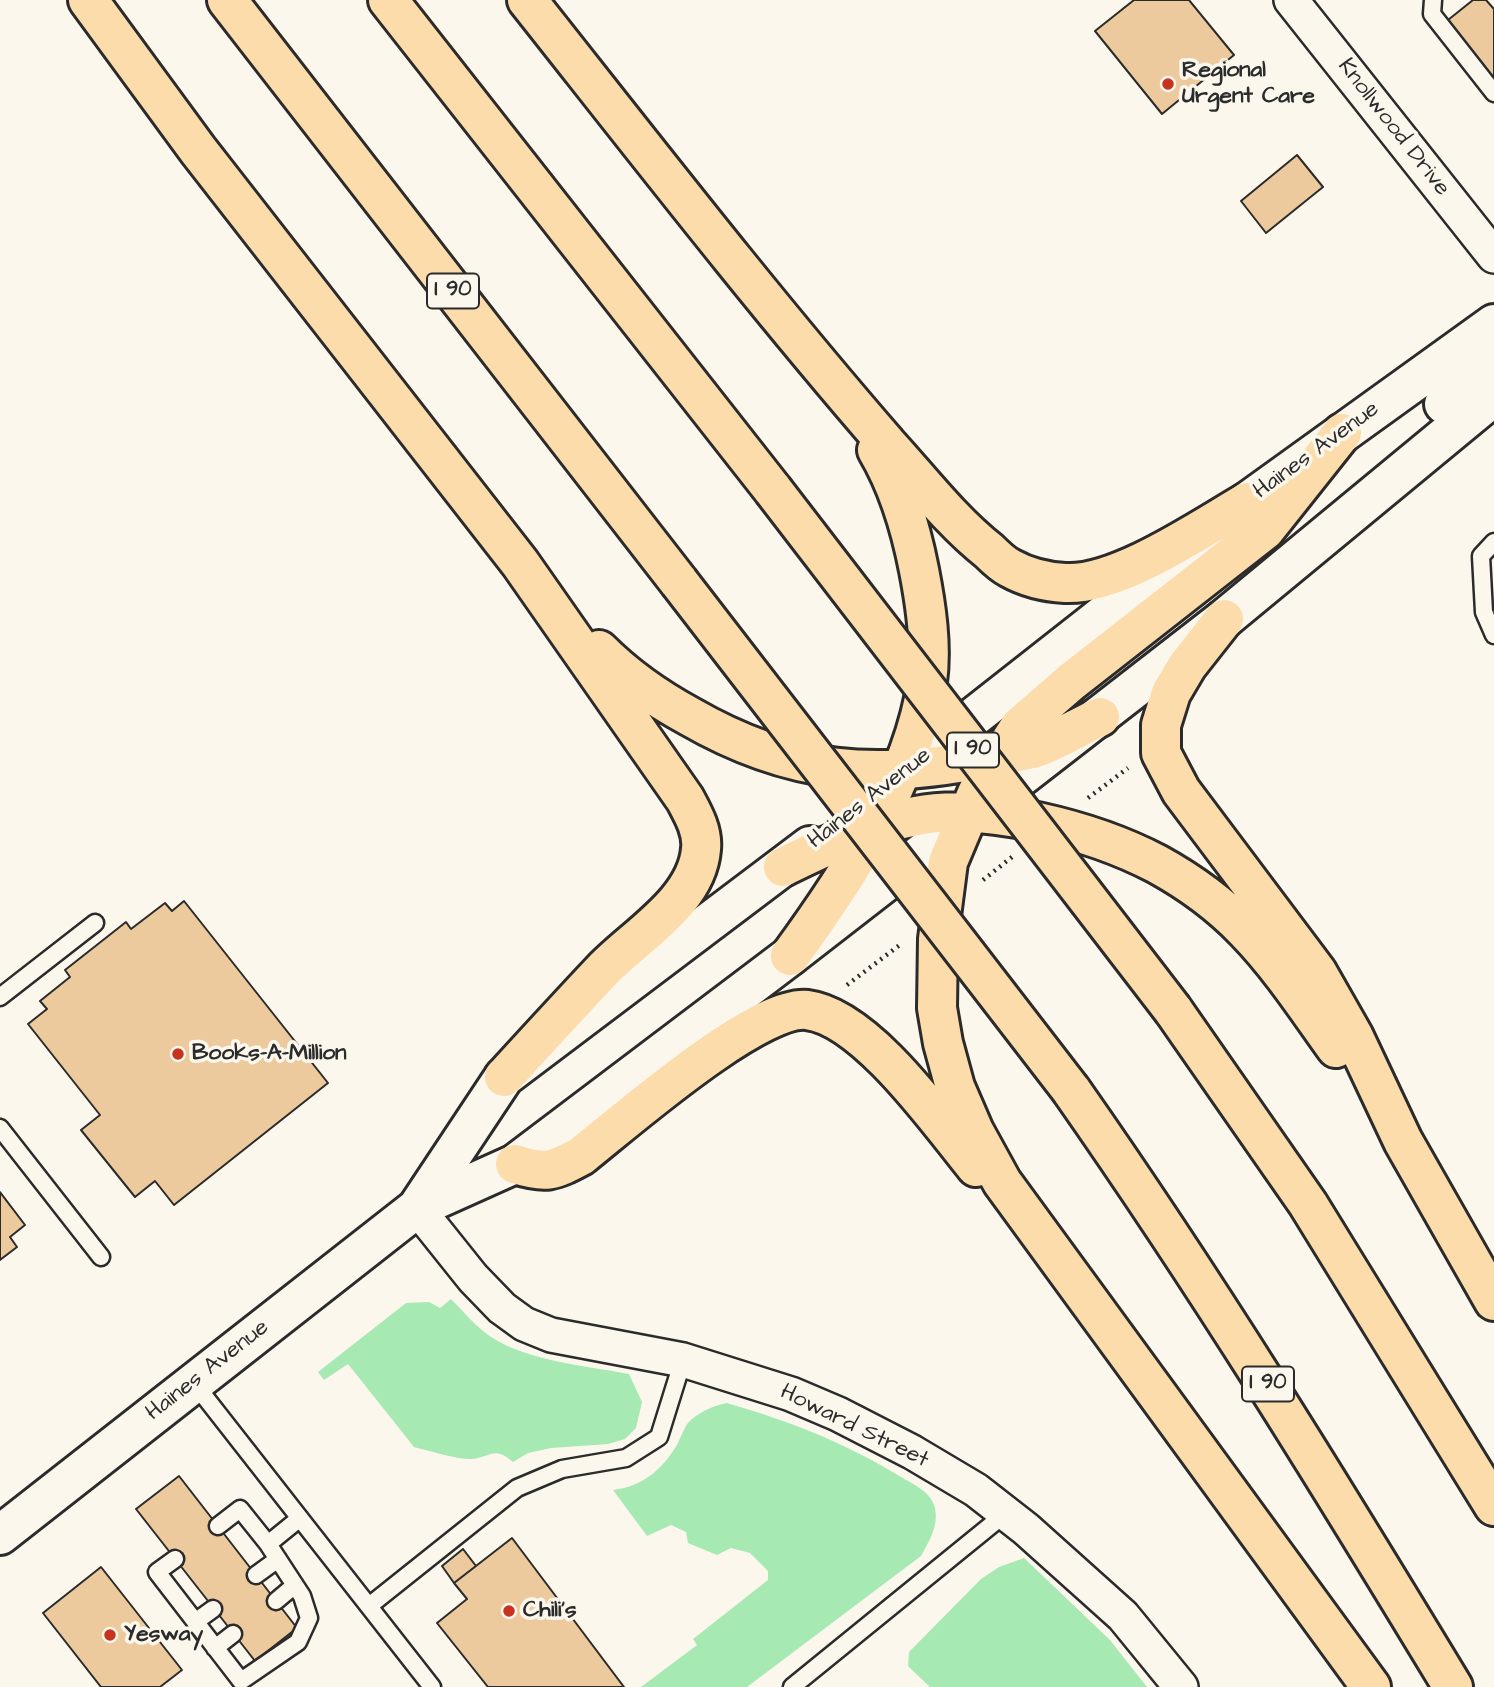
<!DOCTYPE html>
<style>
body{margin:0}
canvas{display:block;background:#fbf7ec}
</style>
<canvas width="1494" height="1687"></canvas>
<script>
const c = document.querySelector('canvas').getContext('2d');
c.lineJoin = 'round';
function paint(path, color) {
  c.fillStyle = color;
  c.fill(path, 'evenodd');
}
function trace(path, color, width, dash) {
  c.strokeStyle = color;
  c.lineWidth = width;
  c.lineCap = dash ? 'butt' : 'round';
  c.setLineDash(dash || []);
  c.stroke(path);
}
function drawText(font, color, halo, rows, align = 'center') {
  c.font = font + ' "Architects Daughter",sans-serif';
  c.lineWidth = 7;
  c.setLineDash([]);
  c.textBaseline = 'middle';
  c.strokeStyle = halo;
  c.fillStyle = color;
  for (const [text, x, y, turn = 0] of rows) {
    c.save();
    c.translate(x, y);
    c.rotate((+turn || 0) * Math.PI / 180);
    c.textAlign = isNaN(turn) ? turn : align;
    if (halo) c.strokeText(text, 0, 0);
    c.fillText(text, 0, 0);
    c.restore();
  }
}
const green = new Path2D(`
 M451 1299C463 1311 476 1327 491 1337 531 1362 583 1365 629 1374L642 1402 636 1428 625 1439 608 1444 551 1448 528 1453 513 1462C493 1445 491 1458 471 1459 455 1459 430 1451 414 1447L348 1364 324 1380 318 1372 406 1303 429 1302 440 1308Z
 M727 1403C789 1421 846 1443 901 1477 913 1484 929 1491 934 1505 940 1523 930 1540 921 1556L747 1687H641L697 1645 693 1639 768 1580V1571L750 1553 731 1548 717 1555 688 1543 686 1532 671 1525 647 1536 613 1490C644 1486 663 1469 678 1443 681 1437 684 1428 688 1423 698 1412 713 1406 727 1403Z
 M1024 1558 1110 1640 1147 1687H930L908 1666 909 1652 981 1579 999 1567Z`);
const building = new Path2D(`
 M1134 0H1189L1234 55 1162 114 1095 31Z
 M1473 0H1486L1494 9V79L1448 20Z
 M1297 155 1323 187 1266 233 1241 201Z
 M184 901 328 1083 174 1205 155 1181 135 1197 81 1130 100 1115 28 1024 47 1009 40 1001 70 977 65 970 126 922 131 929 165 903 172 911Z
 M0 1192 25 1225 10 1237 17 1247 0 1260Z
 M179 1476 297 1628 255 1661 136 1509Z
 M512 1538 624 1687H488L437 1623 467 1599 454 1583Z
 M463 1549 476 1566 454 1583 442 1566Z
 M101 1567 182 1670 160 1687H101L43 1613Z`);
const path = new Path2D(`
 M1088 798 1128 768
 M983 880 1012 857
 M847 985 901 944`);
const service = new Path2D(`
 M1433 0 1432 14 1494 93
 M1494 542 1481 556 1484 612 1494 635
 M0 997 95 923
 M0 1128 101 1257
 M194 1383 432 1687
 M218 1526 240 1509 268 1544
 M175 1559 157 1572 241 1681 298 1642 309 1618 302 1596 268 1544 300 1518
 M256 1575 278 1559
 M276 1601 295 1585
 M369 1606 517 1488 562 1469 626 1458 659 1437 683 1360
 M195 1622 213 1609
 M215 1648 233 1634
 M792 1687 1006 1513`);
const minor = new Path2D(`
 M1291 0 1494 256
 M417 1208 473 1278 502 1308 524 1324 551 1335 683 1360 791 1394 838 1414 912 1452 976 1490 1026 1529 1123 1616 1181 1687`);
const secondary = new Path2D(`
 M1444 404 1494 363
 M896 778 1247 502 1494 324
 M417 1208 504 1077 810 846
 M0 1535 417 1208 515 1164 790 956 1224 619 1494 396`);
const motorway = new Path2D(`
 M88 0 198 150 520 563 685 799C693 814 703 831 701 849 697 902 634 937 602 971 569 1006 536 1042 504 1077
 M227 0 679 582
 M388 0 773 490
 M527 0C645 149 762 300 887 444 920 480 951 521 989 551 995 557 1002 564 1010 568 1026 577 1047 582 1065 583 1118 586 1202 528 1247 502
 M1342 433 1265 530 1072 681 1020 726 977 793 948 862 938 939 937 1008 943 1043 955 1087 974 1131 1002 1182 1371 1687
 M1224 619 1187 666 1171 693 1161 725V753L1181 791 1317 972 1354 1037 1403 1141 1494 1301
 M599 650C626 677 656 698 689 716 791 775 877 781 991 757 1005 754 1019 752 1033 749 1055 742 1078 727 1100 717
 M783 867C826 846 868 825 916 816 986 802 1094 831 1157 864 1188 881 1221 905 1246 931 1280 966 1308 1009 1336 1048
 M790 956C847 878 913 779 927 682 932 646 926 606 919 570 911 529 899 487 877 450
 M1173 1010 1308 1204 1494 1506
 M1071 1090C1207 1284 1330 1484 1453 1687
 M515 1164C546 1174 553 1171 581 1156 624 1122 757 1005 807 1010 866 1017 940 1123 976 1167`);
const motorwayBridge = new Path2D(`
 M773 490 1173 1010
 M679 582 1071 1090`);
const markers = [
 [1168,84,7,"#c8321e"],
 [178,1054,7,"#c8321e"],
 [509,1611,7,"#c8321e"],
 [110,1635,7,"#c8321e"]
];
const shields = [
 [453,291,52],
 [973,750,52],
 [1268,1384,52]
];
const shieldNames = [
 ["I 90",453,291],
 ["I 90",973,750],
 ["I 90",1268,1384]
];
const poiNames = [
 ["Regional",1182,71],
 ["Urgent Care",1182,97],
 ["Books-A-Million",192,1054],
 ["Chili's",523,1611],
 ["Yesway",124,1635]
];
const streetNames = [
 ["Knollwood Drive",1393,128,52],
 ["Haines Avenue",1317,451,-36],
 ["Haines Avenue",870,799,-38],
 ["Haines Avenue",208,1371,-38],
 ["Howard Street",854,1427,26]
];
paint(green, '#a7e9b3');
paint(building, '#ecca9d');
trace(building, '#2b2b2b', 2);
trace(service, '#2b2b2b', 21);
trace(minor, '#2b2b2b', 38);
trace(secondary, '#2b2b2b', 44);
trace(motorway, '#2b2b2b', 44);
trace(path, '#2b2b2b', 4.5, [2, 5]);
trace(service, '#fbf7ec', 16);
trace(minor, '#fbf7ec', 33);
trace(secondary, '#fbf7ec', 38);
trace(motorway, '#fcdcab', 38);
trace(motorwayBridge, '#2b2b2b', 44, []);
trace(motorwayBridge, '#fcdcab', 38);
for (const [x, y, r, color] of markers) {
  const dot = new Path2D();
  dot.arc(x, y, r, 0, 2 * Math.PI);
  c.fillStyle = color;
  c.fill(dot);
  trace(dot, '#fbf7ec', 2.5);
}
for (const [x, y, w] of shields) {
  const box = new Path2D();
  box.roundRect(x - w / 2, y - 17.5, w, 35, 5);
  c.fillStyle = '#fbf7ec';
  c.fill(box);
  trace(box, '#2b2b2b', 2);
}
drawText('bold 21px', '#2b2b2b', null, shieldNames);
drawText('bold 23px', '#2b2b2b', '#fbf7ec', poiNames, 'left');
drawText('23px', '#2b2b2b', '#fbf7ec', streetNames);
</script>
